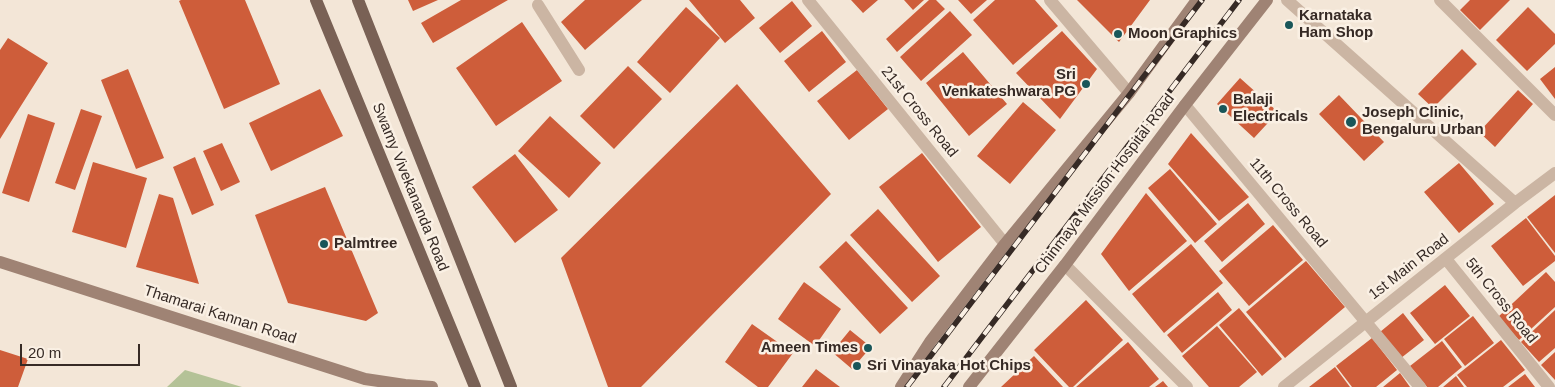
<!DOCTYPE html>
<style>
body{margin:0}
#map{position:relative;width:1555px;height:387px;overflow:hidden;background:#f3e6d7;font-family:Arial,sans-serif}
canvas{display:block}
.scale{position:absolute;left:20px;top:344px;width:120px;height:22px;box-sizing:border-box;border:2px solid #362a25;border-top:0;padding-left:6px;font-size:15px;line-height:18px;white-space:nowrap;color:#362a25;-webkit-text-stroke:4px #faf0e4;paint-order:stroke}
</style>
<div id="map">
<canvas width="1555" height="387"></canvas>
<div class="scale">20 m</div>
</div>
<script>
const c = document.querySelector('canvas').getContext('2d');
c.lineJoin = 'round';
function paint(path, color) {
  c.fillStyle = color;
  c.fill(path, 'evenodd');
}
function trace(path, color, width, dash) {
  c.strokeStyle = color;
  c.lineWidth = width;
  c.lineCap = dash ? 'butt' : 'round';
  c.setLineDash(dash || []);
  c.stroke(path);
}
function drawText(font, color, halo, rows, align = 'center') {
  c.font = font + ' Arial,sans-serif';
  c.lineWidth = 5;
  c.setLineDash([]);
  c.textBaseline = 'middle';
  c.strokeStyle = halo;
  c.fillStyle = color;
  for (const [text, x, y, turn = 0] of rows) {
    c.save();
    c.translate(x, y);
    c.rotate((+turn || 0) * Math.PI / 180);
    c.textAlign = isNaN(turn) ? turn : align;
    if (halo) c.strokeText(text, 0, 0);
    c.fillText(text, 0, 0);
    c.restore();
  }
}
const green = new Path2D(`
 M185 370 242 387H167Z`);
const building = new Path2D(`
 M181 0H245L280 84 224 109 179 1Z
 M408 0H438L413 11Z
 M461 0H508L433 43 421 23Z
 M585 0H642L585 50 561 22Z
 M689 0H740L755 18 725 43Z
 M851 0H878L863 13Z
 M904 0H924L913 10Z
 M929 0H936L945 9 897 52 886 39Z
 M958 0H987L971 14Z
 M995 0H1035L1058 26 1013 65 973 20Z
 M1077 0H1150L1119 42Z
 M1470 0H1510L1480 30 1460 10Z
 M792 1 812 26 780 53 759 28Z
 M686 7 720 38 670 93 637 62Z
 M1528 7 1555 34V44L1527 71 1496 40Z
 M950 11 972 35 921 81 900 57Z
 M522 22 562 81 496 126 456 68Z
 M822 31 846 62 809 92 784 61Z
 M1062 31 1097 69 1060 119 1016 73Z
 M8 38 48 63 0 139V50Z
 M1462 49 1477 64 1433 108 1418 94Z
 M963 52 1007 104 969 136 926 83Z
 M628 66 662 99 614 149 580 116Z
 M1555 67V99L1540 79Z
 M128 69 164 158 136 169 101 80Z
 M857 70 888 109 849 140 817 101Z
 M1240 78 1278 112 1254 138 1217 104Z
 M737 84 831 194 641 387H608L561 258Z
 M320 89 343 136 271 171 249 123Z
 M1518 90 1533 104 1495 147 1479 132Z
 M1339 95 1384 142 1364 161 1319 114Z
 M1023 102 1056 130 1010 184 977 156Z
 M81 109 102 116 75 190 55 183Z
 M28 114 55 123 29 202 2 193Z
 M550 116 601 163 569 198 518 151Z
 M1191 133 1249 197 1219 221 1168 164Z
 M222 143 240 182 221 191 203 151Z
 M922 153 981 227 938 262 879 187Z
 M515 154 558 210 515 243 472 187Z
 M195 157 214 205 192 215 173 167Z
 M93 162 147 178 126 248 72 232Z
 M1459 163 1494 204 1459 233 1424 192Z
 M1170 169 1217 224 1195 243 1148 188Z
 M325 187 378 313 366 321 288 303 255 215Z
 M1146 193 1187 241 1129 291 1101 254Z
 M159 194 173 198 199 284 136 267Z
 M1555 195V253L1527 217Z
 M1248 203 1265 224 1222 262 1204 241Z
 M878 209 940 276 912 302 850 235Z
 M1526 218 1555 256V261L1523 286 1491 246Z
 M1273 225 1303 260 1249 306 1219 271Z
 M846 241 908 308 880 334 819 267Z
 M1191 244 1223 283 1164 333 1132 294Z
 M1306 261 1345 307 1285 358 1246 312Z
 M1546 272 1555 282V307L1519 340 1498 317Z
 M804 282 841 309 815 346 778 319Z
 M1445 285 1470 316 1435 344 1410 313Z
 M1218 292 1232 310 1182 353 1167 335Z
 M1086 300 1123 340 1073 387H1069L1034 350Z
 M1239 308 1282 359 1262 376 1219 325Z
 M1555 310V348L1539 362 1521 342Z
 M1403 313 1424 340 1401 358 1380 332Z
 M1473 316 1494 343 1465 366 1444 339Z
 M752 324 793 353 768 387H758L725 362Z
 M1217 326 1257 372 1239 387H1209L1182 356Z
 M850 330 871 347 852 369 832 352Z
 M1372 338 1397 370 1376 387H1352L1336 366Z
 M1501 340 1525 370 1503 387H1467L1457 375Z
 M1442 341 1462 367 1438 387H1427L1410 366Z
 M1128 342 1159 379 1149 387H1076Z
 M0 350 28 359 18 387H0Z
 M1555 352V380L1541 365Z
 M1034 356 1063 387H1001Z
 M1335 367 1350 387H1309Z
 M816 369 840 387H802Z
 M1400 373 1410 387H1383Z
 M1525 374 1535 387H1508Z
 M1456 376 1464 387H1443Z
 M1163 381 1168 387H1155Z`);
const lane = new Path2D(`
 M538 5 579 70`);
const street = new Path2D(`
 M808 0 1005 244
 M1050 0 1129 93
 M1287 0 1515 203
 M1440 0 1555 115
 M1185 105 1420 387
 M1446 259 1549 387
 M1065 265 1187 387
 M1284 387 1515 203 1555 173`);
const secondary = new Path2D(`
 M0 262 365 379 405 385 432 387
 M901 387 930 342 1005 244 1129 93 1197 0
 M969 387 1065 265 1185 105 1267 0`);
const primary = new Path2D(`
 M316 0 475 387
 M358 0 511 387`);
const rail = new Path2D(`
 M907 387 1202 0
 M944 387 1239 0`);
const markers = [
 [1289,25,5,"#195659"],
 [1118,34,5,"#195659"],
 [1086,84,5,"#195659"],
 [1223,109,5,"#195659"],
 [1351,122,6,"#195659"],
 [324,244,5,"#195659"],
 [868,348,5,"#195659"],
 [857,366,5,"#195659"]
];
const poiNames = [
 ["Karnataka",1299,16],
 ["Ham Shop",1299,33],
 ["Moon Graphics",1128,34],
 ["Sri",1076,75,"right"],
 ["Venkateshwara PG",1076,92,"right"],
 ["Balaji",1233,100],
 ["Electricals",1233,117],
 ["Joseph Clinic,",1362,113],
 ["Bengaluru Urban",1362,130],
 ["Palmtree",334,244],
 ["Ameen Times",858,348,"right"],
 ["Sri Vinayaka Hot Chips",867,366]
];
const streetNames = [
 ["21st Cross Road",919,112,51],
 ["Chinmaya Mission Hospital Road",1105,184,-53],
 ["Swamy Vivekananda Road",410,187,68],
 ["11th Cross Road",1288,203,50],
 ["1st Main Road",1409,267,-38],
 ["5th Cross Road",1501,301,51],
 ["Thamarai Kannan Road",220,315,18]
];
paint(green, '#b4c297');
paint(building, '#ce5d3a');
trace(lane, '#cbb5a3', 12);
trace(street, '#cbb5a3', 12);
trace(secondary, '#9f8374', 12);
trace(primary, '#796155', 12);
trace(rail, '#362a25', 5.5);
trace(rail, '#faf0e4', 4, [11]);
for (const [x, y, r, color] of markers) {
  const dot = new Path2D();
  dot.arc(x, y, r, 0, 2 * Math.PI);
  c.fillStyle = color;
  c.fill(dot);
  trace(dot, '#faf0e4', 2);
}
drawText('bold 15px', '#362a25', '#faf0e4', poiNames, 'left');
drawText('15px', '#362a25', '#faf0e4', streetNames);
</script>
